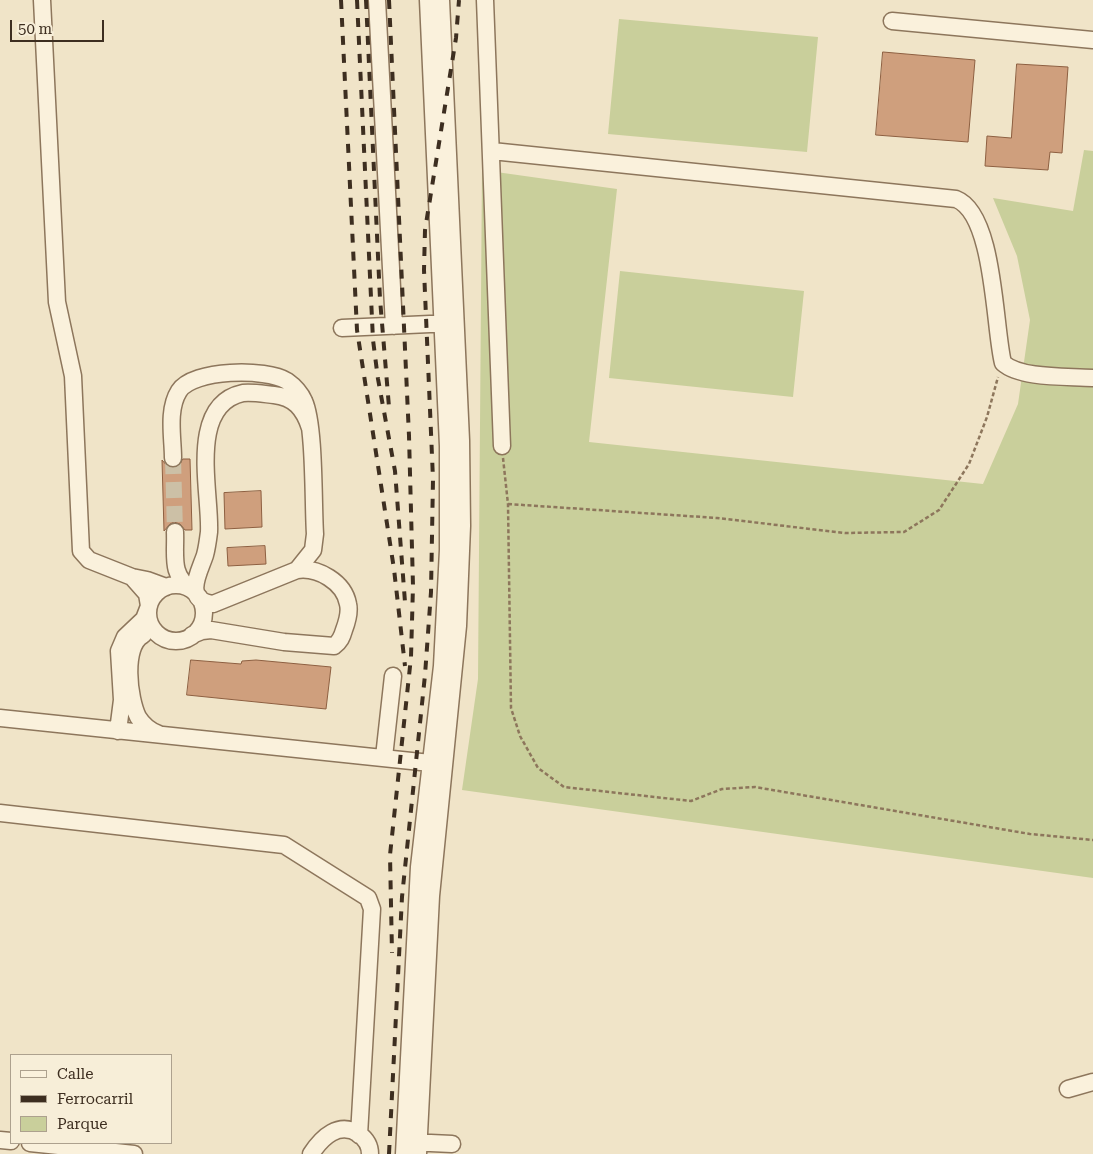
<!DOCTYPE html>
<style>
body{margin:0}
#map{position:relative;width:1093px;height:1154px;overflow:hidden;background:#f0e4c8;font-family:"Roboto Serif",serif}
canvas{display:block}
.legend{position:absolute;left:10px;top:1054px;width:162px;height:90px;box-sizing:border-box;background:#f7eed8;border:1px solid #ada18e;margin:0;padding:6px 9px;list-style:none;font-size:15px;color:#3d2e20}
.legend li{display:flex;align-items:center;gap:10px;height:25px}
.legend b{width:25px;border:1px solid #ada18e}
.scale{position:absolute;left:10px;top:20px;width:94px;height:22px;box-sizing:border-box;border:2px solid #3d2e20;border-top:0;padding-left:6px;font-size:15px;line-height:18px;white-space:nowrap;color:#3d2e20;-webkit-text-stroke:4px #f7eed8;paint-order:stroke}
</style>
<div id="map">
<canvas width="1093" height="1154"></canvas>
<ul class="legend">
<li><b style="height:6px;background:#faf1dc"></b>Calle</li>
<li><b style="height:6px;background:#3d2e20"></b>Ferrocarril</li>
<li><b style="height:14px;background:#c9cf9b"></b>Parque</li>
</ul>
<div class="scale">50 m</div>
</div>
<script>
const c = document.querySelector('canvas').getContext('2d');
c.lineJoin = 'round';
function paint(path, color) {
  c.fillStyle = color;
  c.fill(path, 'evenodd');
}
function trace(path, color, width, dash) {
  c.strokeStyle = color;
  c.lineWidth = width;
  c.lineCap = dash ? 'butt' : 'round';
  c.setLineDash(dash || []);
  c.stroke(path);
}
const green = new Path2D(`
 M619 19 818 37 807 152 608 134Z
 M1084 150 1093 151V878L462 790 478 679 482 170 617 189 589 442 983 484 1018 404 1030 320 1017 256 993 198 1073 211Z
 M620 271 804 291 793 397 609 378Z`);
const building = new Path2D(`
 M883 52 975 60 968 142 876 135Z
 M1017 64 1068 67 1062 153 1050 152 1048 170 985 166 987 136 1011 138Z
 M183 459H190L192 530H185L180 524 174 522 170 524 164 531 162 460 168 467 173 468 179 466Z
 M261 491 262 527 225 529 224 493Z
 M265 546 266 564 228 566 227 548Z
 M191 660 241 664 242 661 256 660 331 667 326 709 187 695Z`);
const minorTunnel = new Path2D(`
 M173 458 175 532`);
const path = new Path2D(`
 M503 458 508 504 511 708 520 736 538 768 564 787 691 801 722 789 755 787 1030 834 1093 840
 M508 504 717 518 845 533 904 532 939 510 969 464 987 417 998 377`);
const minor = new Path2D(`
 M42 0 57 302 73 376 81 551 89 560 132 577
 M377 0 394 326
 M485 0 502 446
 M892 21 1093 40
 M492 151 956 199C995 214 994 328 1003 363 1021 379 1068 376 1093 378
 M342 328 452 323
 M173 458C173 438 167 410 179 391 193 369 266 368 287 381 294 386 301 394 304 401 315 425 313 504 315 534L313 550 297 570 213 604C182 600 200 571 205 555 207 548 208 540 209 532 211 493 187 405 243 393 253 392 264 394 274 395 294 397 304 409 310 428
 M175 532C176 556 170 574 191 589
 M148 613a28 28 0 1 1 56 0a28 28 0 1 1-56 0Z
 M143 635C122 646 129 699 138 717 143 725 150 731 159 734
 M192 635 202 631 211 630 284 642 334 646C340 642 342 637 344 630 347 622 350 612 348 604 344 582 318 567 297 570
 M0 718 440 764
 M118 731 122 700 119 651 125 637 144 619 149 606 147 594 132 577 147 580 166 587
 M384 757 393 676
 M0 813 284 845 368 898 372 909 359 1135
 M1068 1089 1093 1082
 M0 1140 11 1141
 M409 1142 452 1144
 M30 1143 134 1154
 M311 1154C322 1137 339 1121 359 1134 366 1139 370 1145 370 1154
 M404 1154 419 867 442 666 448 550V446L428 0
 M418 1154 431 896 458 626 462 526 461 440 441 0`);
const rail = new Path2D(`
 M341 0 357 330 394 569 405 666
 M357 0 373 340 378 379 395 471 405 602
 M366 0 380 299 389 407
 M389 0 409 436 413 586 411 657 390 855 392 953
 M389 1154 402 897 425 675 431 592 433 479 424 270 425 230 456 38 459 0`);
paint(green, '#c9cf9b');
paint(building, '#cf9f7d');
trace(building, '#8d5f41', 1);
trace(minorTunnel, '#ccc0a6', 16, [16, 8]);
trace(minor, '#8d765c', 19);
trace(path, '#8d765c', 2.5, [4, 2.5]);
trace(minor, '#faf1dc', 16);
trace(rail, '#3d2e20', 4, [9, 9]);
</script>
